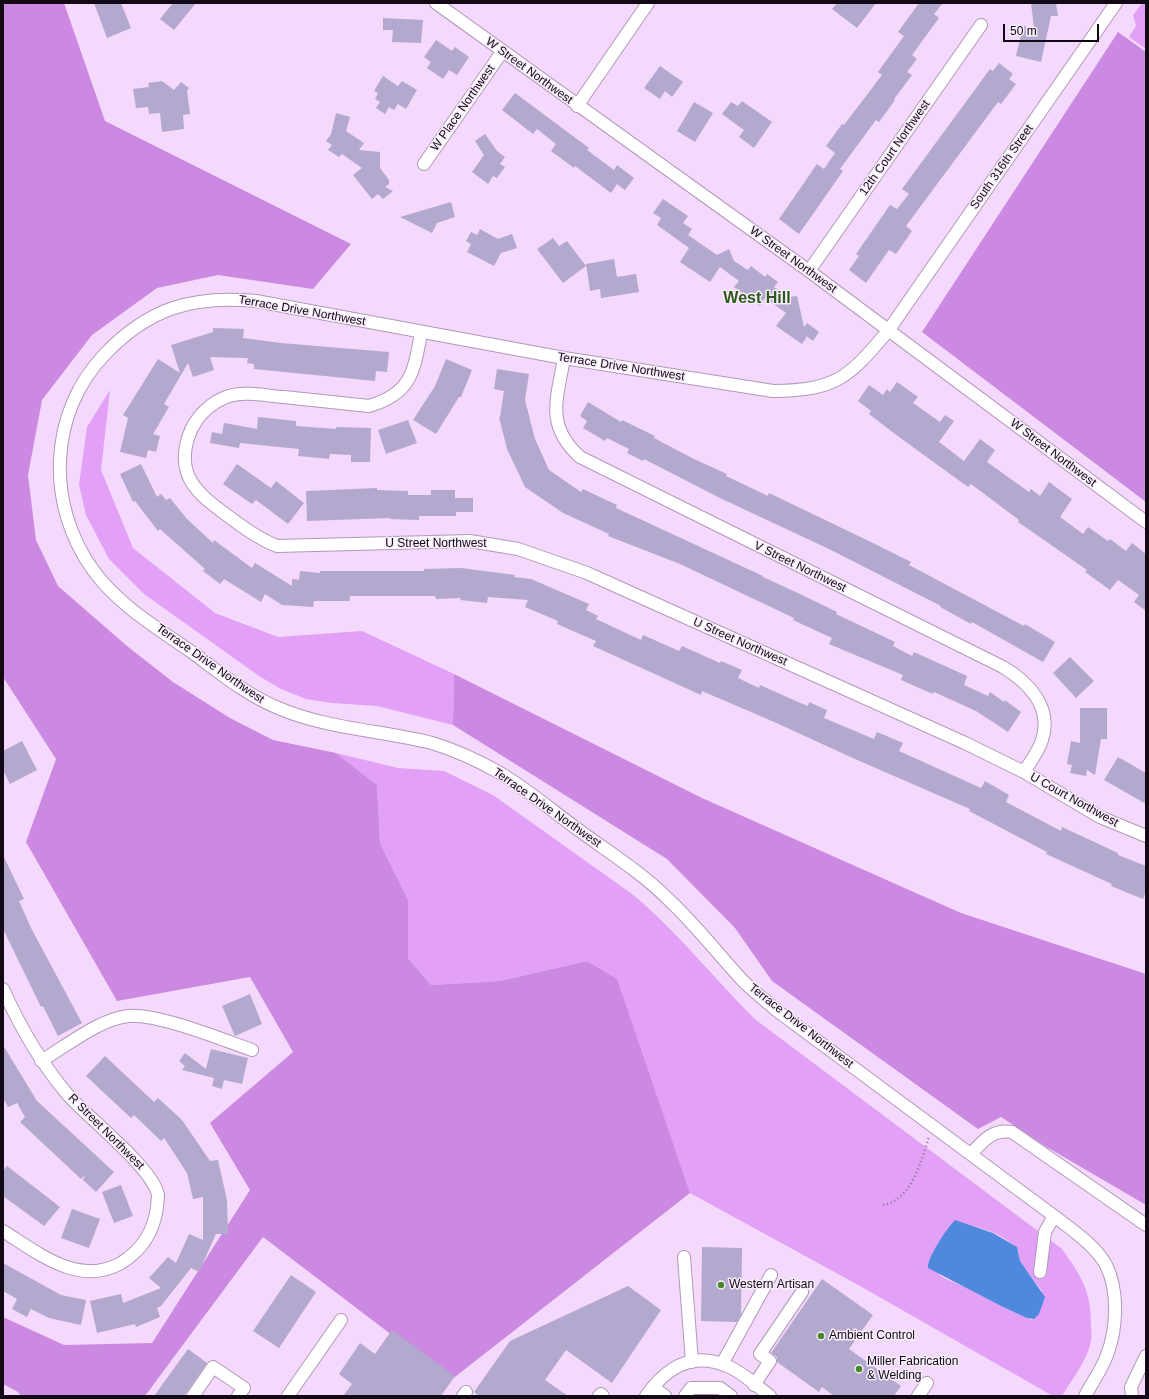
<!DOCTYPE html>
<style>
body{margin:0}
#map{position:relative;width:1149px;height:1399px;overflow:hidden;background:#f4d9fc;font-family:Arial,sans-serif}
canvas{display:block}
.frame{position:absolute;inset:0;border:4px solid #120914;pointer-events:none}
.scale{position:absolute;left:1003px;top:24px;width:96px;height:18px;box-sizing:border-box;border:2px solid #120914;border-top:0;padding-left:5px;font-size:12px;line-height:14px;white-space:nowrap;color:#120914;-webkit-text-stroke:3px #f8edfb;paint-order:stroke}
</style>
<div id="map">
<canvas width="1149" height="1399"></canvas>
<div class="frame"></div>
<div class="scale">50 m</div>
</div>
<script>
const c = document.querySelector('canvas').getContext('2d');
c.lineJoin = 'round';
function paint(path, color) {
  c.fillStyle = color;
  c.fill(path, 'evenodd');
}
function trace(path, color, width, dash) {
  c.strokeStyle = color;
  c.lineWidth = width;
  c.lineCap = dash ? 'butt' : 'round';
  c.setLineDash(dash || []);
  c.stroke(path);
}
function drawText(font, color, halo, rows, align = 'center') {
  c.font = font + ' Arial,sans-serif';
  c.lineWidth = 3;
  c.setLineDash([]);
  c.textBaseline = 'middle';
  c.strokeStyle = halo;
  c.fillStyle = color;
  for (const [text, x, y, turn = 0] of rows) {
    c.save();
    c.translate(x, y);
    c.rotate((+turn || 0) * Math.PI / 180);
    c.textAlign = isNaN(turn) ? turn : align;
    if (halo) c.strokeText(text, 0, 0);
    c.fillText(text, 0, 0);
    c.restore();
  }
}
const green = new Path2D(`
 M1142 3H1146V49L1129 37 1136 26 1133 15Z
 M110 390 101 470 133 548 215 613 278 637 362 631 454 674 453 725 377 706 332 703 306 699 281 689 259 676 144 594 109 559 86 515 79 485 87 427Z
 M336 753 398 768 444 771 493 795 632 894C677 931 714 979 756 1020L1062 1249C1082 1277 1091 1291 1091 1326 1091 1331 1092 1336 1091 1341 1087 1361 1072 1379 1062 1396H1053L860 1286 690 1193 616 979 587 961 500 981 431 985 408 958V900L380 843 377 785ZM952 1222C975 1226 1001 1231 1017 1249 1020 1252 1018 1257 1020 1261 1026 1271 1035 1281 1042 1291L1032 1320 1001 1306 969 1289 942 1277 928 1263Z`);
const forest = new Path2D(`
 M3 3H64L105 121 351 244 313 289 218 275 157 288 92 335 42 400 28 475 36 540 58 586 127 646 173 682 230 718 273 740 336 753 377 785 380 843 408 900V958L431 985 500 981 587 961 617 979 690 1193 451 1380 263 1237 145 1396H21L18 1392 3 1384V1317L64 1345 152 1343 250 1190 210 1123 293 1052 250 977 117 1001 26 842 56 759 3 677Z
 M1118 32 1146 52V502L922 332Z
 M454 674 702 798 961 913 1146 974V1205L1045 1146 1001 1117 978 1129 772 981 735 928 667 859 453 725Z`);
const water = new Path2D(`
 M955 1220 993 1233 1017 1247 1020 1261 1045 1297 1039 1314 1034 1319 1027 1318 1001 1306 928 1268C926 1260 948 1226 955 1220Z`);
const building = new Path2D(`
 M94 3H121L131 28 107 38Z
 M173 3H196L174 30 160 19Z
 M837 3H876L857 28 832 9Z
 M919 3H943L934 14 939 18 912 55 917 59 907 72 912 75 894 99 895 100 879 122 876 120 840 169 843 171 799 234 779 219 817 164 824 169 835 153 826 146 842 124 844 125 882 75 878 72 904 36 898 32Z
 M1031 3H1056L1058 16H1051L1041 62 1016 56 1023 26 1034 28Z
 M383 18 423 20 421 43 392 42 393 30H383Z
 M436 40 452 51 455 47 469 57 457 75 449 70 443 79 427 68 431 62 424 57Z
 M999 63 1013 74 1009 79 1016 84 1001 104 998 102 906 226 912 231 896 254 889 250 866 283 849 270 859 256 856 254 890 205 897 209 909 194 902 189 990 69 993 71Z
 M660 66 683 82 672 97 665 91 660 99 644 88Z
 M383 76 398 86 402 81 417 90 406 109 398 104 394 110 389 107 385 114 376 108 380 102 375 99 378 93 374 91Z
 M162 81 174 90 181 82 189 88 187 91 190 114 183 115 184 129 162 132 160 113 149 114 148 107 136 108 133 89 149 87 148 83Z
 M515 93 589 148 587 150 614 170 617 165 634 178 625 190 617 184 611 193 575 166 574 168 551 151 556 144 537 129 533 134 502 110Z
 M742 101 772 122 754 148 739 137 744 130 722 114 731 102 738 106Z
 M694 102 713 113 695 142 677 131Z
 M336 113 350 117 346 131 364 143 359 150 380 152V168L389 180V184L385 187 393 191 383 199 378 194 372 199 353 175 362 168 342 154 339 157 328 150 332 145 326 141 331 134Z
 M485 134 497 151 505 157 500 164 505 167 497 178 493 176 488 184 472 172 484 155 475 141Z
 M663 199 688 216 683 223 692 229 688 235 717 255 729 249 734 261 748 270 751 266 765 277 767 274 778 282 774 287 789 297 797 296 804 327 807 323 819 332 813 341 806 336V338L802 344 776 326 786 313 765 298 760 306 734 287 739 281 720 267 710 282 680 262 689 248 657 225 661 218 653 213Z
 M451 202 455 217 437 223 432 233 400 217Z
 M480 229 498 239 512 234 517 248 501 253 494 266 467 252 471 244 466 241 471 232 477 235Z
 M553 238 559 246 567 241 586 266 563 283 537 249Z
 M614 259 617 277 636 274 639 292 601 298 600 289 590 291 586 264Z
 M213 328 244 329 243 338 281 343 389 352 387 372 376 371 375 381 254 369V364L247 363 248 358 210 357 214 370 193 377 188 363 164 404 169 407 153 434 160 436 156 452 148 450 146 458 120 452 128 418 123 415 158 359 180 373 171 345 213 332Z
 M446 359 472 370 461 397H459L436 434 413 420 435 386Z
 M497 369 529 374 525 400 535 439 549 470 581 492 583 489 617 505 616 508 763 576V577L800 594 837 612 836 614 895 642 893 646 912 656 914 652 967 676 964 685 988 696 990 692 1004 702 1005 700 1021 712 1008 732 976 711 934 692 933 694 901 680 903 675 829 644 832 638 793 620 794 618 680 564 608 536 609 534 563 513 525 487 507 449 499 417H500L504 391 494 389Z
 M897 382 918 397 913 403 940 422 945 415 954 421 939 442 964 461 980 439 995 450 987 462 1029 492 1031 489 1040 496 1049 482 1072 499 1060 517 1083 534 1088 527 1108 541 1110 539 1126 551 1132 543 1146 554V611L1134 602 1139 595 1118 580 1110 590 1085 572 1087 570 1018 522 1019 520 971 484 968 487 895 434 869 414 871 411 858 401 869 385 883 395 887 389 890 392Z
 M588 402 621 422 622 420 655 436 654 438 694 459 727 474 726 476 768 496 769 493 875 544 911 562 909 565 1024 626 1025 624 1055 642 1043 662 972 622 971 624 940 607 941 606 831 550 720 498 644 459 643 461 627 453 629 449 607 438 605 441 583 428 587 421 580 416Z
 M258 417 296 421V426L336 429V427L371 428 370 462H351V455L330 454 329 459 298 456 299 449 240 443 239 448 210 443 212 432 222 434 224 423 257 429Z
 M408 420 417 443 386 454 378 430Z
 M141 464 157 497 161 494 166 500 170 498 187 519 213 543 214 540 252 568 255 563 292 586V579L299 580 300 571 320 573V571H424V569L461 568 515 575 514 577 531 579 589 604 586 610 598 616 596 619 641 640 643 635 679 651 682 646 720 663 721 661 742 670 738 678 759 688 760 685 798 702 808 706 809 702 827 710 824 718 874 739 877 732 903 743 899 751 981 788 985 781 1009 795 1006 802 1061 831 1062 827 1118 853V855L1146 866V891L1143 899 1111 886 1112 884 1046 854 1047 852 969 811 970 809 855 759 772 721 702 691 701 695 593 646 596 641 557 624 558 621 525 607 528 600 488 597 487 603 460 600 461 598 436 599 435 596H350V601H314L313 607 282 605 265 594 261 602 224 579 220 584 203 571 205 569 160 529 158 531 135 501 133 502 120 474Z
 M237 464 271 488 276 481 304 503 288 524 256 500 252 504 223 484Z
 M377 488V490L408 491V495H431V490H455V498H473V512H456V516H419V520L390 519V518L307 521 306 491Z
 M1070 657 1094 681 1076 698 1053 673Z
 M1080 708H1107V739H1101L1095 775 1087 770 1086 776 1070 773 1072 765 1067 764 1071 741 1080 743Z
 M22 741 37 770 10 784 3 770V751Z
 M1118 757 1146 773V804L1104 780Z
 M3 855 24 899 19 901 31 928 82 1023 58 1036 43 1006 41 1007 3 929Z
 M250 994 262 1024 235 1036 222 1006Z
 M3 1045 37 1101 114 1172 96 1192 83 1180 85 1175 81 1179 20 1122 25 1117 17 1103 8 1107 3 1098Z
 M211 1049 248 1058 242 1084 224 1080 222 1089 212 1086 214 1078 182 1070 185 1066 179 1061 185 1053 206 1069Z
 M105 1056 154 1102 158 1098 182 1120 210 1161 218 1160 227 1200 228 1234H216L199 1272 191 1268 161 1306 157 1308 160 1317 136 1327 135 1324 97 1333 90 1301 121 1294 123 1303 161 1288 149 1278 168 1257 176 1263 189 1234 203 1240V1197L193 1199 187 1173 164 1138 161 1141 134 1115 131 1118 86 1076Z
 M7 1166 60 1207 44 1226 3 1196V1171Z
 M121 1185 133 1216 114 1223 102 1192Z
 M72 1209 100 1219 89 1248 61 1238Z
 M702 1247 742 1248 741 1315 737 1322 701 1321Z
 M3 1263 61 1295 86 1300 81 1325 49 1318 31 1309 27 1317 12 1309 17 1299 3 1291Z
 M291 1275 316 1292 279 1348 253 1331Z
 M822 1279 873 1315 849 1349 901 1386 894 1396H834L822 1387 819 1392 777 1362V1357L771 1353Z
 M628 1286 661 1310 612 1383 566 1350 545 1380 568 1396H479L474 1392 510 1341Z
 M392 1330 455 1376 441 1396H343L352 1384 339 1374 360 1343 375 1354Z
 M188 1349 207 1363 187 1392 184 1396H154Z`);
const path = new Path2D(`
 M883 1205C912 1200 921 1161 929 1137`);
const minor = new Path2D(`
 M436 3 809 271 1146 522
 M577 106 648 3
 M424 164 502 52
 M809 271 981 25
 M421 333C414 372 411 394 369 406 340 403 312 400 284 397 267 396 246 391 229 396 211 402 196 416 189 435 175 476 197 493 228 516 243 527 259 539 277 546L470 541 518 549 587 573 965 743 1024 772 1100 817 1146 836
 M564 358C557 400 545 425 580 457L1003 667C1028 682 1053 707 1042 740 1039 751 1030 762 1024 772
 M3 989C20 1027 41 1063 68 1095 88 1118 153 1168 158 1195 158 1199 157 1204 157 1207 154 1232 142 1250 121 1263 79 1287 38 1253 3 1231
 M41 1061C66 1046 100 1019 128 1016 157 1013 223 1040 252 1050
 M971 1154C983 1141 992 1129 1012 1132L1146 1225
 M684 1257 692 1362
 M1040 1272 1045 1232 1054 1216
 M722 1364 771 1275
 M754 1385 770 1361 760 1354 802 1292
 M653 1387 665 1396
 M193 1396 213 1367 244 1388 238 1396
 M288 1396 341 1320
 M463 1396 466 1392
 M599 1396 601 1394 603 1396
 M646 1396C666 1368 692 1351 727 1366 741 1371 758 1387 770 1396
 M685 1396 691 1388H720L731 1396
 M918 1396 927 1383
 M1085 1396C1092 1383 1102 1369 1107 1355 1117 1329 1119 1291 1106 1265 1095 1245 1072 1230 1054 1216L776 1010C765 1000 753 991 743 981 718 954 695 924 668 899 642 873 610 853 580 831 554 812 528 790 500 773 479 761 455 750 432 743 380 730 326 729 276 707 245 694 219 672 193 653 159 629 118 605 93 570 46 505 48 413 105 354 149 308 193 295 256 301L564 358 773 391C837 390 848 378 888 331L1116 3
 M1132 1396 1131 1387 1146 1356`);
const markers = [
 [721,1285,4,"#47882b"],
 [821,1336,4,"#47882b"],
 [859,1369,4,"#47882b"]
];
const streetNames = [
 ["W Street Northwest",529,71,36],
 ["W Place Northwest",463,108,-55],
 ["12th Court Northwest",895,148,-55],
 ["South 316th Street",1002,167,-55],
 ["W Street Northwest",793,260,36],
 ["Terrace Drive Northwest",302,311,10],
 ["Terrace Drive Northwest",621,367,9],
 ["W Street Northwest",1053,453,37],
 ["U Street Northwest",436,544],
 ["V Street Northwest",800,567,26],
 ["U Street Northwest",740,642,24],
 ["Terrace Drive Northwest",210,664,35],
 ["U Court Northwest",1074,800,29],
 ["Terrace Drive Northwest",547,808,35],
 ["Terrace Drive Northwest",801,1026,38],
 ["R Street Northwest",106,1132,45]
];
const poiNames = [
 ["Western Artisan",729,1285],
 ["Ambient Control",829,1336],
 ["Miller Fabrication",867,1362],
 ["& Welding",867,1376]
];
const districtNames = [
 ["West Hill",757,299]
];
paint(green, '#e2a0f7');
paint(forest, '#cc89e1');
paint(water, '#4f89de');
paint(building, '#b3a8ce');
trace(minor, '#b198b9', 14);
trace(path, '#88768d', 2.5, [1, 3]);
trace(minor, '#fff', 12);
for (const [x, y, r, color] of markers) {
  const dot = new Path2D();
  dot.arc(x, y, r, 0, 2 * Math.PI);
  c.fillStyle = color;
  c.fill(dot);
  trace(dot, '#f8edfb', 1.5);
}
drawText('12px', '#120914', '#f8edfb', streetNames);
drawText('12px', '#120914', '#f8edfb', poiNames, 'left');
drawText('bold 16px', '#2d571c', '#f8edfb', districtNames);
</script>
